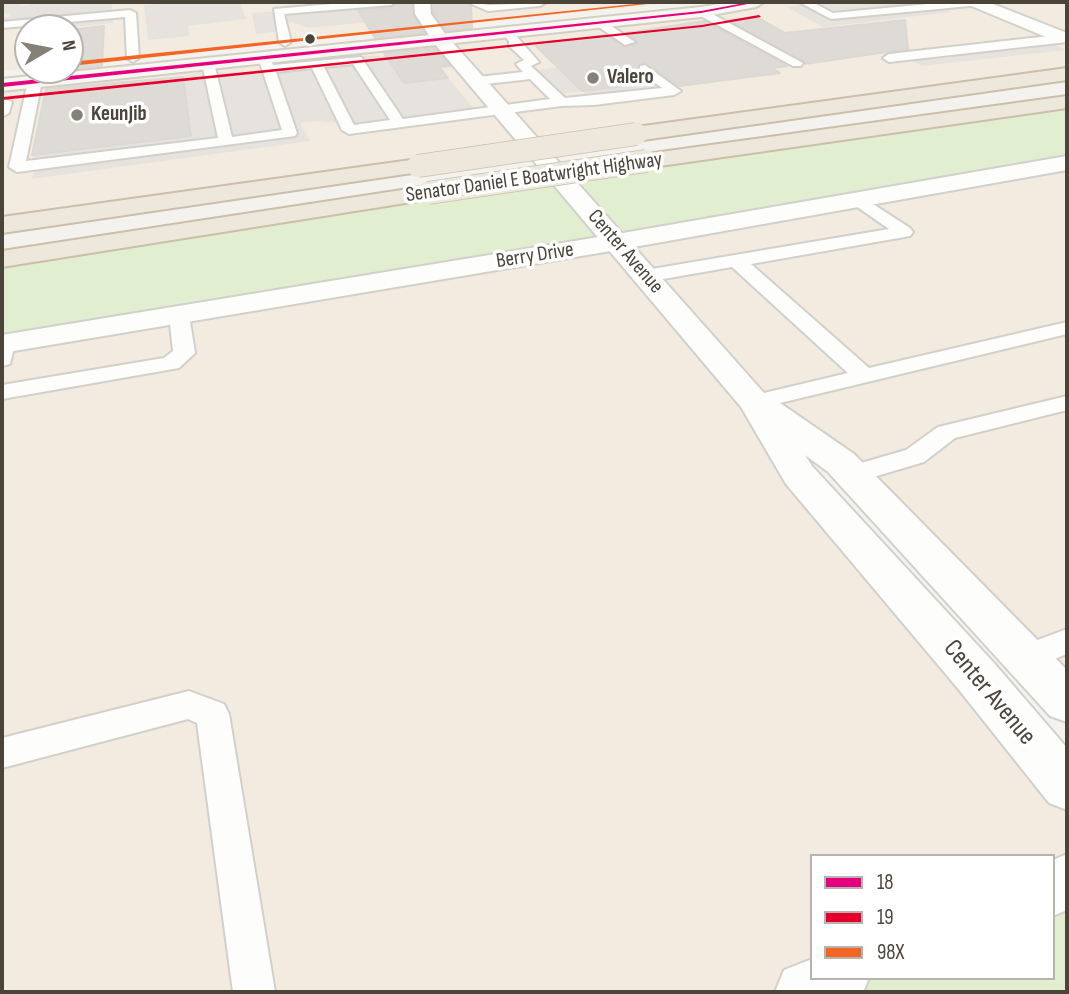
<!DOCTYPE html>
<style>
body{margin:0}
#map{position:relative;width:1069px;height:994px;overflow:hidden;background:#f4f2ee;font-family:"Sofia Sans Condensed",sans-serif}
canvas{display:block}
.frame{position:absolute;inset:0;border:4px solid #4b4439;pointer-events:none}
.legend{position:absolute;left:810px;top:854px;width:245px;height:126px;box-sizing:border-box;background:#fff;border:2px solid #b7b4b0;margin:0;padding:9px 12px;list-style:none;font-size:21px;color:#4b4439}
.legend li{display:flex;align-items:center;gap:14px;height:35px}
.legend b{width:35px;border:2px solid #b7b4b0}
.north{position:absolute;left:14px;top:14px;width:70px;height:70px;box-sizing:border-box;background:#fff;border:2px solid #b7b4b0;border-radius:50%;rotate:80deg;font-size:19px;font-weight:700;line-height:28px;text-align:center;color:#4b4439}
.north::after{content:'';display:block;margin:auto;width:24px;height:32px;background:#868178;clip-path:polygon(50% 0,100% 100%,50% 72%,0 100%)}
</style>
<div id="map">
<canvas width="1069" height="994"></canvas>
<div class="frame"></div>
<ul class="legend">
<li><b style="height:9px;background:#e5007d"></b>18</li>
<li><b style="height:9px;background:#e4002b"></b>19</li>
<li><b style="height:9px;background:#f26522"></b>98X</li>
</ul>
<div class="north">N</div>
</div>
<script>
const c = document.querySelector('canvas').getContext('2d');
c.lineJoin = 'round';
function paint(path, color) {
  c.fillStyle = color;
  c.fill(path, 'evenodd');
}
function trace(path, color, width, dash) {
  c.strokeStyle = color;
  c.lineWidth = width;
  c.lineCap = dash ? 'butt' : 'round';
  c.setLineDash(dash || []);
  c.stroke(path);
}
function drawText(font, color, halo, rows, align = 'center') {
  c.font = font + ' "Sofia Sans Condensed",sans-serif';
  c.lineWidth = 7;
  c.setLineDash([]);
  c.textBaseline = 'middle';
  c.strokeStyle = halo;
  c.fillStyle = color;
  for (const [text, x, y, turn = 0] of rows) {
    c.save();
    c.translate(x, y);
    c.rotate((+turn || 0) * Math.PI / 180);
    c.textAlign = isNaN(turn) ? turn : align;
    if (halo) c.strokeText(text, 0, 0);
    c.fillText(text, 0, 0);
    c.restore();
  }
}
const commercial = new Path2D(`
 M2 2H671L673 3 70 64V28H28V68L2 71Z
 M756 2H1067V74L2 225V85L701 12Z
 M1067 163V701L1027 657 757 403 1067 786V881L1053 886V856H812V978H833L800 992H2V342L617 242Z`);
const green = new Path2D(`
 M1067 102V163L617 242 2 344V259L428 193Z
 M1067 881V992H800L833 978H1053V886Z`);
const parking = new Path2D(`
 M2 2H26L19 6 30 5V2H112L113 23 64 28H44V22L2 24V18L8 17 10 14 2 13Z
 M176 2H240L246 19 188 26 189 36 148 40 144 5Z
 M823 2H936L925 4 952 12 823 27 787 7Z
 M379 3 382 21 307 28 293 22 281 23 283 31 256 34 252 13Z
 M1045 41 1067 50 922 66 903 56Z
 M356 56H386L404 83 448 78 478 113 349 130 346 124 318 121 300 123 310 141 31 179 39 164 32 155 190 136 183 77 200 72 257 73 309 68 357 59Z
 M557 67 582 91 655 82 667 92 594 101 582 91 553 95 529 71Z`);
const building = new Path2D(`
 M398 2H412L413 15 424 33 375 38 358 10 391 8Z
 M433 2H465L471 6 472 28 446 31 434 13Z
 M757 17 785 33 905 20 908 49 805 64 728 20Z
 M704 21 787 66 772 68 780 73 679 86 644 62 638 64 637 72 651 83 582 91 534 44 606 35 626 48 638 41 626 33Z
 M104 26 102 66 70 69V30Z
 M435 48 450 66 439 67 448 78 404 83 384 53Z
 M183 77 191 136 32 155 46 89Z`);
const service = new Path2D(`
 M354 2H396L391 5 284 14 291 42 285 46 279 42 274 9Z
 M467 2 489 5 545 3 540 6 488 11Z
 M799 2H812L833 13 949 2H986L981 5 831 19Z
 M130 10 136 13 139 58 133 62 127 58 125 17 2 28V22Z
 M697 10H705L803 63 801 66H793L697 14Z
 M596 21H604L635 42 625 45 596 25Z
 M507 29 511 30 539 62 531 66 565 98 662 88 640 72V66L645 65 681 91 674 95 594 105 561 106 349 134 342 130 312 68 276 72 297 133 295 136 17 172 9 167 28 81 35 77 42 81 26 161 218 138 202 63 208 59 214 63 232 137 282 130 258 57 264 53 268 54 273 65 361 57 403 119 550 99 530 79 478 85 471 81 478 77 523 72 516 64 524 60 509 46V41L501 32ZM353 64 390 120 354 125 324 67Z
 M1067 34V42L889 62 883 58 889 54Z
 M2 98 12 102 9 113 2 117Z
 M859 195 910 228 913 232 910 236 751 264 869 368 1067 322V334L755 409 747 407 743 402 747 397 848 373 732 267 646 282 636 276 646 270 889 229 853 204 851 200Z
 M179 309 186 311 189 315 195 353 179 368 2 399V385L164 358 173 351 169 315 172 311Z
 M2 338 12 339 15 344 10 364 2 366Z
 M1067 396V410L955 438 924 462 853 483 844 480 840 474 844 468 906 450 938 427Z
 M1067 629V654L1027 670 1016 666 1011 657 1016 648Z
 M189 691 224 704 229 714 275 992H233L197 723 188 719 2 768V738Z`);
const minor = new Path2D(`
 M967 2H988L1067 33V42H1058L969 5Z
 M1067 156V170L617 250 2 353V335L617 234Z
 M1067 854V910L1053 916V860Z
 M812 959V978H869L863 992H775L784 970Z`);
const tertiary = new Path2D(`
 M414 2H430L431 14 446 35 771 401 780 403 854 454 1067 670V722L1050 716 828 472 805 455 812 466 994 663 1067 748V810L1049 803 960 691 786 484 741 407 434 43 415 14Z`);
const secondary = new Path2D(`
 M731 2H764L756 7 701 17 2 91V79L701 7Z`);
const motorway = new Path2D(`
 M1067 68V80L636 141 628 139 625 134 628 129 636 127Z
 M1067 96V108L646 168 638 166 635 161 638 156 646 154Z
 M418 159 426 161 430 166 426 171 2 233V217Z
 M428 186 437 188 440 193 437 198 2 267V251Z`);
const motorwayBridge = new Path2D(`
 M418 166 636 134
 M428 193 646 161`);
const bus1 = new Path2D(`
 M750 2H758L701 13 2 87V83L701 11Z`);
const bus2 = new Path2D(`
 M759 15 761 17 702 27 2 100 3 97 702 25Z`);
const bus3 = new Path2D(`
 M654 2H666L70 66V62Z`);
const markers = [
 [310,39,6,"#4b4439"],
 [593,78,7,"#868178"],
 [77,115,7,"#868178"]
];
const farPoinames = [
 ["Valero",607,78],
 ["KeunJib",91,115]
];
const farStreetnames = [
 ["Senator Daniel E Boatwright Highway",534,178,-8],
 ["Center Avenue",625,252,49],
 ["Berry Drive",535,256,-9]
];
const streetNames = [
 ["Center Avenue",989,693,50]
];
paint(commercial, '#f3ebdf');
paint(green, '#e1eecf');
paint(parking, '#e6e3df');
paint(building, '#dedbd6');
trace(building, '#dcd9d4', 2);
trace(service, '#d2d0cb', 4);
trace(minor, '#d2d0cb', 4);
trace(tertiary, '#d2d0cb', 4);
trace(secondary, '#d3cfc5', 4);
trace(motorway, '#ccbfa9', 4);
paint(service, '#fdfdfc');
paint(minor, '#fdfdfc');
paint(tertiary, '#fdfdfc');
paint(secondary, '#f7f6f1');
paint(motorway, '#ede8db');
trace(motorwayBridge, '#ccbfa9', 24, []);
trace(motorwayBridge, '#ede8db', 22);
paint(bus1, '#e5007d');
paint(bus2, '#e4002b');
paint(bus3, '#f26522');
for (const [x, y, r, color] of markers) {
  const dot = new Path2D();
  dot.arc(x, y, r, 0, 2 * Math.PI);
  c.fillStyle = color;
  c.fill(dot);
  trace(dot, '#fff', 2.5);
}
drawText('bold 21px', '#4b4439', '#fff', farPoinames, 'left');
drawText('21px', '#4b4439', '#fff', farStreetnames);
drawText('26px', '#4b4439', '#fff', streetNames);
</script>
